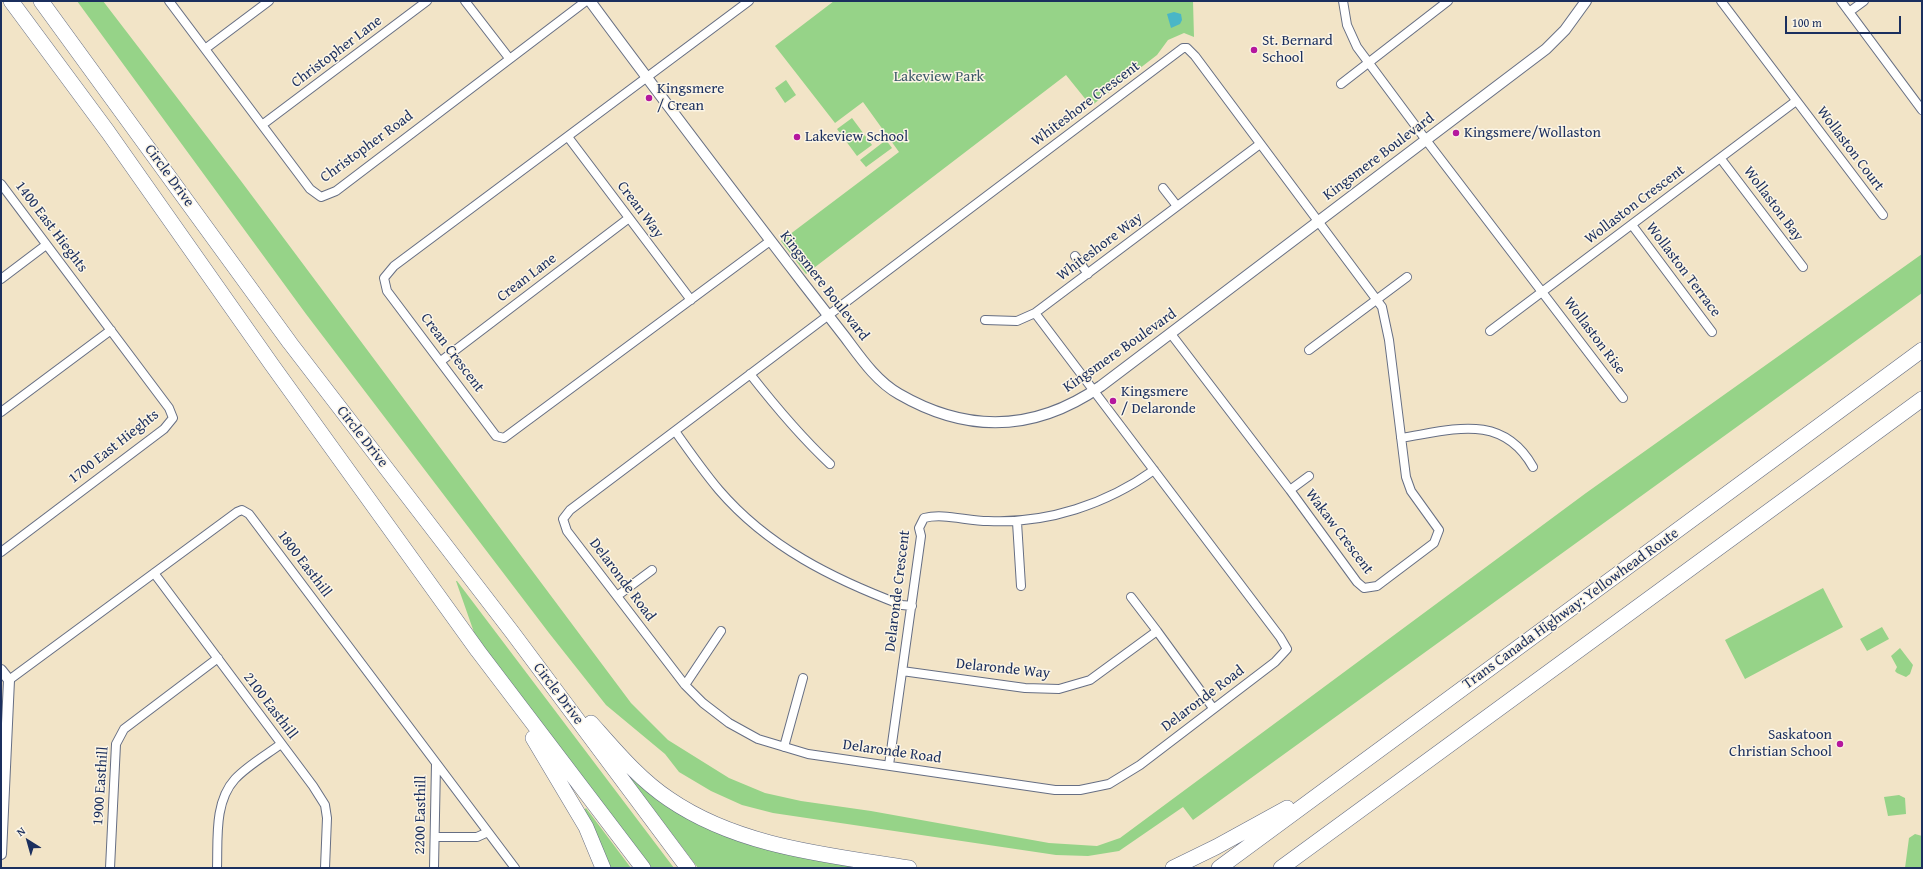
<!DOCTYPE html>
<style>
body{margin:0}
#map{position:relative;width:1923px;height:869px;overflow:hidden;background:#f2e4c7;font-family:"Gentium Book Plus",serif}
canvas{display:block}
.frame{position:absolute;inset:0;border:2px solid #1b2f5e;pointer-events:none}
.north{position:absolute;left:8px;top:821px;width:40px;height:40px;-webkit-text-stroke:3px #fcf5e5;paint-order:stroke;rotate:323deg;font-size:11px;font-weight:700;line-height:16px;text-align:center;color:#1b2f5e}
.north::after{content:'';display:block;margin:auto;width:14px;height:18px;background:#1b2f5e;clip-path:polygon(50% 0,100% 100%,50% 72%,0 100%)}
.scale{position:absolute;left:1785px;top:16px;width:116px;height:18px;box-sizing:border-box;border:2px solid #1b2f5e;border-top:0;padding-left:5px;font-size:12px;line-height:14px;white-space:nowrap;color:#1b2f5e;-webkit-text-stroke:3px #fcf5e5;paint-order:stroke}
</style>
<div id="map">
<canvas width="1923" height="869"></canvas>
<div class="frame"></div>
<div class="north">N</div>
<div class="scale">100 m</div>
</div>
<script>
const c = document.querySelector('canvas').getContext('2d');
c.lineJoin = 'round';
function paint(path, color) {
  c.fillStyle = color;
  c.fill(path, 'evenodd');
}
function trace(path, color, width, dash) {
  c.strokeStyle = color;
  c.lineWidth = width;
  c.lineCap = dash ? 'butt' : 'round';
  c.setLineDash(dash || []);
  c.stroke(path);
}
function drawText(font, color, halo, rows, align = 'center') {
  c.font = font + ' "Gentium Book Plus",serif';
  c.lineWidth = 3;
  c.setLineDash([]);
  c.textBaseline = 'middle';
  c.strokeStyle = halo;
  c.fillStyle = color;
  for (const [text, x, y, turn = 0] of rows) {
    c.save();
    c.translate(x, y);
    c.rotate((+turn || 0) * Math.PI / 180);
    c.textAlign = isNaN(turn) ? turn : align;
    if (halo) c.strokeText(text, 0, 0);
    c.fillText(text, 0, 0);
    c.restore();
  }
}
const green = new Path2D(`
 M77 1H103L241 181 631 703 668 740 729 778 765 793 801 801 871 811 1049 843 1097 846 1120 838 1586 493 1922 254V293L1193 820 1183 807 1119 851 1088 856 1056 855 773 813 742 805 711 791 679 772 665 754 606 705 549 633 306 314Z
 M834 1H1193L1194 37 1184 33 1168 40 1157 55 1091 106 1066 75 806 274 781 241 899 152 863 102 835 123 775 46Z
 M786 80 796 95 785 103 775 88Z
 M852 118 872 145 857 156 837 129Z
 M886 140 892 148 866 167 860 160Z
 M456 581H457L674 868H646L476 638Z
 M1823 588 1843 627 1745 679 1725 640Z
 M1882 627 1889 639 1867 651 1860 639Z
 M1900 648 1913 665 1910 674 1906 677 1897 673 1895 671 1897 667 1891 656Z
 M626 773 642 786 715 831 743 843 785 853 879 868H698Z
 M1899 795 1905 798 1906 814 1888 816 1884 797Z
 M586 808 631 868H608L584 810Z
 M1915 834 1922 836V868H1905L1909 838Z`);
const water = new Path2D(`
 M1174 12 1181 14 1182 20 1180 24 1171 28 1167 14Z`);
const minor = new Path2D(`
 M169 1 205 49
 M269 1 205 49 310 189 321 197 336 191 586 1
 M465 1 509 58
 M749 1 394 266 384 278 387 291 496 436 504 438 770 241
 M1343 1 1347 25 1357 47 1426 140 1623 398
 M1721 1 1883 215
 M1841 1 1922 110
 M1849 12 1864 1
 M1341 84 1448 1
 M262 125 427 1
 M568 137 691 300
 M1721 159 1803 267
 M1 184 169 408 173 418 164 429 1 552
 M1163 188 1177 206
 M1632 225 1712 332
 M1075 256 1088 274
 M1 279 46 245
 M985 320 1017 321 1035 313
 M1490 331 1796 101
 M1171 334 1290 490 1357 582 1364 588 1377 586 1434 543 1439 530 1411 491 1406 477 1389 340 1382 307 1195 56 1187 48H1183L570 510 563 519 567 531 685 685 703 703 729 723 758 739 808 754 1055 790H1080L1109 784 1140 765 1275 662 1287 649 1280 637 1035 313 1260 144
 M1309 350 1407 277
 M441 361 629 218
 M750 374C775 406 800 436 830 464
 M1 412 111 330
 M675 431C689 451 703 471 719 490 768 547 833 579 902 605L912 606
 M1401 438C1452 430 1502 412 1533 467
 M1290 490 1309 476
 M1017 522 1021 586
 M154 573 313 786 325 805 327 818 325 868
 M617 596 652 570
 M1131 597 1157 631
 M902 671 1025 688 1059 689 1090 680 1157 631 1213 708
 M9 680 237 512 242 510 249 514 515 868
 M685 685 721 631
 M784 747 803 678
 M889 765 921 536 919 528 924 518C944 513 967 521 988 521 1047 524 1107 504 1154 470
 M435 837H477L488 832
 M110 868 116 744 124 729 218 658
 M217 868C218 839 214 802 235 779 247 766 266 755 281 744
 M434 868 436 763`);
const tertiary = new Path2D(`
 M590 1C660 96 731 189 803 283 817 301 831 319 845 337 860 357 876 381 899 394 968 434 1035 432 1101 386L1546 49 1565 30 1586 1
 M1 670 9 680 1 854`);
const motorway = new Path2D(`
 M11 1 108 132 272 365 478 651 643 868
 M41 1 290 343 512 632 688 868
 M591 723C615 750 639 779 669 799 739 847 828 855 909 868
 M533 738 586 827 603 868
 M1173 868 1216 847 1287 808
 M1219 868 1922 350
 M1281 868 1922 399`);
const markers = [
 [1254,50,4,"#b5179e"],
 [649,98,4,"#b5179e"],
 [1456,133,4,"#b5179e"],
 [797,137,4,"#b5179e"],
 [1113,401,4,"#b5179e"],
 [1840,744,4,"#b5179e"]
];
const poiNames = [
 ["St. Bernard",1262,41],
 ["School",1262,58],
 ["Kingsmere",657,89],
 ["/ Crean",657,106],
 ["Kingsmere/Wollaston",1464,133],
 ["Lakeview School",805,137],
 ["Kingsmere",1121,392],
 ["/ Delaronde",1121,409],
 ["Saskatoon",1832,735,"right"],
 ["Christian School",1832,752,"right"]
];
const streetNames = [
 ["Christopher Lane",337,52,-37],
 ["Whiteshore Crescent",1086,104,-37],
 ["Christopher Road",367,147,-36],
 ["Wollaston Court",1850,149,53],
 ["Kingsmere Boulevard",1379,157,-37],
 ["Circle Drive",169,176,54],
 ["Wollaston Bay",1773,204,53],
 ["Wollaston Crescent",1635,205,-37],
 ["Crean Way",640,210,53],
 ["1400 East Hieghts",51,227,53],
 ["Whiteshore Way",1100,247,-37],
 ["Wollaston Terrace",1683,270,53],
 ["Crean Lane",527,278,-37],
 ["Kingsmere Boulevard",824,286,52],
 ["Wollaston Rise",1594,336,53],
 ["Kingsmere Boulevard",1120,351,-35],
 ["Crean Crescent",452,353,53],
 ["Circle Drive",362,437,52],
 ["1700 East Hieghts",114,447,-38],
 ["Wakaw Crescent",1339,532,53],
 ["1800 Easthill",304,564,53],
 ["Delaronde Road",622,580,53],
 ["Delaronde Crescent",898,591,-83],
 ["Trans Canada Highway: Yellowhead Route",1571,609,-36],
 ["Delaronde Way",1003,669,6],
 ["Circle Drive",558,694,53],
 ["Delaronde Road",1203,699,-37],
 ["2100 Easthill",270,706,53],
 ["Delaronde Road",892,752,8],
 ["1900 Easthill",101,786,-86],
 ["2200 Easthill",421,815,-89]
];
const parkNames = [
 ["Lakeview Park",939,77]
];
paint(green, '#96d388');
paint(water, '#4ab6c7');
trace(minor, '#666e83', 10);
trace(tertiary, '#666e83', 12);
trace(motorway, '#666e83', 16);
trace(minor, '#fff', 8);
trace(tertiary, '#fff', 10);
trace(motorway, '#fff', 15);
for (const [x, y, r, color] of markers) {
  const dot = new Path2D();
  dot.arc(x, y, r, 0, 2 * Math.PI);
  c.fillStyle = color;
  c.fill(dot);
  trace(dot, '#fcf5e5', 1.5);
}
drawText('15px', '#1b2f5e', '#fcf5e5', poiNames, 'left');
drawText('15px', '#1b2f5e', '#fcf5e5', streetNames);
drawText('15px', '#3a5868', '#fcf5e5', parkNames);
</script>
